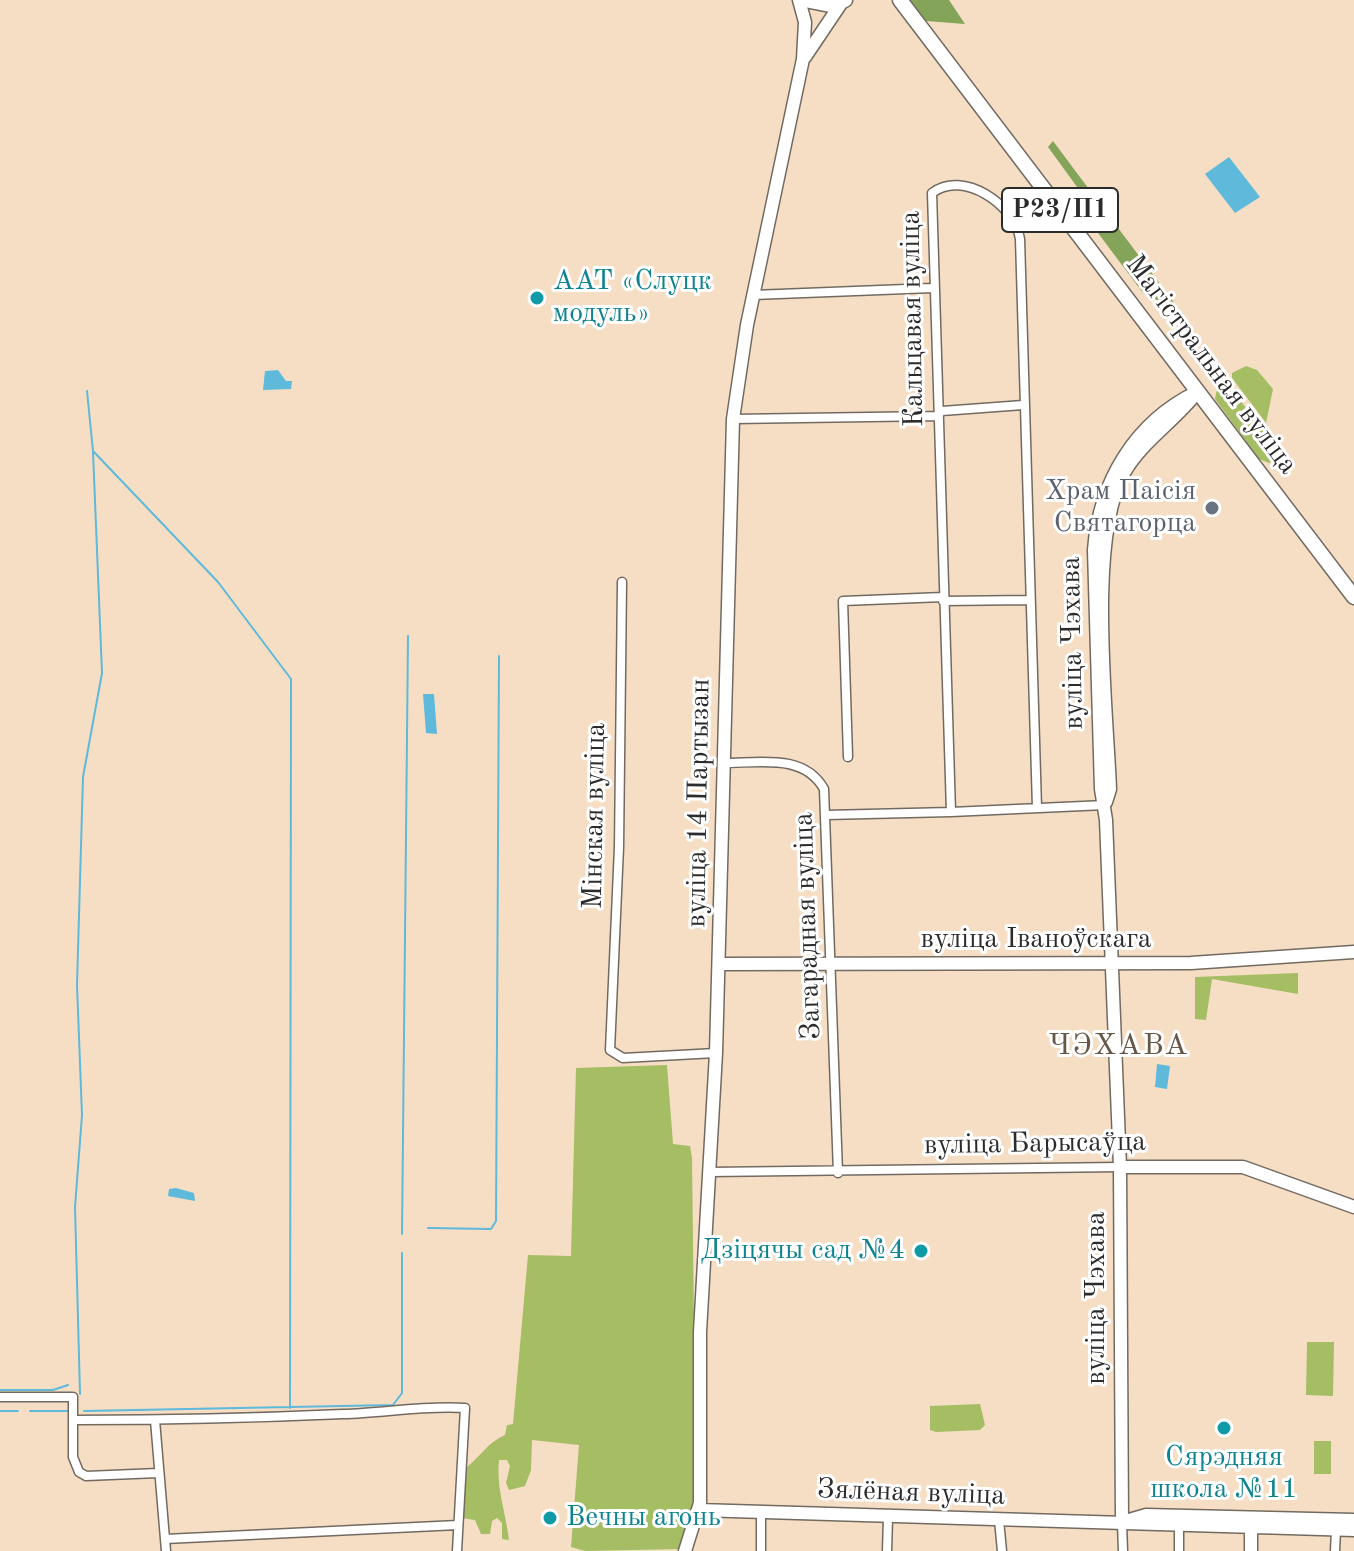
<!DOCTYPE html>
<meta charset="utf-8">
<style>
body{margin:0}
canvas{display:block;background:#f6dec5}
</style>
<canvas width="1354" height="1551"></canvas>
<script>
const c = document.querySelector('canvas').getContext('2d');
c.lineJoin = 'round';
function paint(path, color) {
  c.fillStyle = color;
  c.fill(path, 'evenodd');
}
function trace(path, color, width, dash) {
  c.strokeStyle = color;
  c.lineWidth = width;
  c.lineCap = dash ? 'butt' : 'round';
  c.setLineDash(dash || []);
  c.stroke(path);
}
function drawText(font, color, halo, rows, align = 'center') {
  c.font = font + ' "Old Standard TT",serif';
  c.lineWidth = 6;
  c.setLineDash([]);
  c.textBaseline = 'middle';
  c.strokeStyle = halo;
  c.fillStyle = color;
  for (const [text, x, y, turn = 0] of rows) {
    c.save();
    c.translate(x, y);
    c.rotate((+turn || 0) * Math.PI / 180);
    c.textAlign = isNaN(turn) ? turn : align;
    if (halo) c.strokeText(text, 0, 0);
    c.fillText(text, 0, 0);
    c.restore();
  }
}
const green = new Path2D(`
 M1246 366 1257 370 1273 389 1266 423 1232 378V373Z
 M1227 383 1278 450 1277 460 1269 463 1259 459 1215 399 1217 389Z
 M1298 973V994L1212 979 1206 1020 1195 1019V977Z
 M667 1065 673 1144 690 1146 692 1158 696 1490 680 1549 585 1551 571 1547 579 1445 532 1440 531 1470 525 1486 509 1490 506 1483 510 1466 507 1460H499C496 1488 506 1513 509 1540L502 1539V1523L497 1518 492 1521 490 1534H481L475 1520 461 1518 467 1467C481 1456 488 1442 505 1435L507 1425 513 1424 528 1255 571 1256 576 1068Z
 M1307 1342H1334L1333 1396 1306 1395Z
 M980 1404 985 1425 980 1430 936 1432 930 1430V1406Z
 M1314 1441H1331V1474H1314Z`);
const forest = new Path2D(`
 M910 0H949L965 24 926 21Z
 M1053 141 1178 308V311L1143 293 1092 225 1088 202 1048 147Z`);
const water = new Path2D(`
 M1229 157 1260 197 1235 213 1205 174Z
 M278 370 286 381H292L291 389 263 390 265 371Z
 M423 694H434L437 734 426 733Z
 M1157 1064 1170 1066 1167 1089 1155 1087Z
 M176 1188 194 1193 195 1201 168 1196 169 1189Z`);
const stream = new Path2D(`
 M87 391 93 451 218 582 291 679 290 1408
 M428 1228 491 1229 496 1221 499 656
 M402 1234 408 636
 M0 1390H53L68 1385
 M80 1394 75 1207 82 1115 77 985 83 777 102 673 93 452
 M0 1411H18
 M30 1411H68
 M84 1411 393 1405 402 1393V1253`);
const street = new Path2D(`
 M753 295 932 288
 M733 419 937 416 942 411 1023 405
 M622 582 619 847 610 1050 623 1058 716 1053
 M943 601 1029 600
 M848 757 843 601 943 597
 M724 763C759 763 804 753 824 789L838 1173
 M951 812 1105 805
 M826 815 951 812 932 193C963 169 1015 205 1020 239L1037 808
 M710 1172 1120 1167
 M0 1397H73V1457L79 1472 86 1476 158 1473
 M75 1420C164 1420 254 1418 343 1414 384 1413 425 1405 465 1408L457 1551
 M155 1420 166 1551
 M999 1520 1002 1551
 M1122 1523 1123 1551
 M1179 1525V1551
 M165 1539 458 1525
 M761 1551V1513
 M887 1551 888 1518
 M1335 1551 1336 1530`);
const secondary = new Path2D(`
 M805 57 842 2
 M1106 802 1110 789C1107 710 1087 539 1124 473 1141 443 1172 423 1194 396
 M719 964 1191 963 1354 952
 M1120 1167H1243L1354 1207
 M699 1510 1354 1530
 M1129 1520 1146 1515 1354 1520
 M1122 1523 1120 1167 1106 820 1101 789 1094 550C1099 482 1135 422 1197 392
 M685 1551 700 1503V1332L716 1053 733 419 747 325 803 59 805 22 799 0
 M1251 1551V1527`);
const primary = new Path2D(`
 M805 0 830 5 845 0
 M900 0 1354 597`);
const markers = [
 [537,298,8,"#0f9aa8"],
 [1212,508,8,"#6b7280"],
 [921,1251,8,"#0f9aa8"],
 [1224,1428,8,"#0f9aa8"],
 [550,1518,8,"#0f9aa8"]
];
const shields = [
 [1060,210,116]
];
const shieldNames = [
 ["Р23/П1",1060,210]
];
const cultureNames = [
 ["ААТ «Слуцк",553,282],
 ["модуль»",553,314],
 ["Дзіцячы сад №4",905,1251,"right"],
 ["Сярэдняя",1224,1458,"center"],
 ["школа №11",1224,1490,"center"],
 ["Вечны агонь",566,1518]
];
const streetNames = [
 ["Кальцавая вуліца",913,319,-91],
 ["Магістральная вуліца",1211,365,53],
 ["вуліца Чэхава",1073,643,-91],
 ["вуліца 14 Партызан",699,803,-89],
 ["Мінская вуліца",595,816,-89],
 ["Загарадная вуліца",808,926,-92],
 ["вуліца Іваноўскага",1036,940],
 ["вуліца Барысаўца",1035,1144,-1],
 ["вуліца Чэхава",1097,1298,-90],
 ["Зялёная вуліца",911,1493,2]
];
const worshipNames = [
 ["Храм Паісія",1196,492],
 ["Святагорца",1196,524]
];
const neighbourhoodNames = [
 ["ЧЭХАВА",1119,1046]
];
paint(green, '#a5bd63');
paint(forest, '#84a459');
paint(water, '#5eb9db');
trace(stream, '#5eb9db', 2);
trace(street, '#726a61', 11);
trace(secondary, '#726a61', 15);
trace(primary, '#726a61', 17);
trace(street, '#fff', 8);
trace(secondary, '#fff', 12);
trace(primary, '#fff', 14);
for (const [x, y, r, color] of markers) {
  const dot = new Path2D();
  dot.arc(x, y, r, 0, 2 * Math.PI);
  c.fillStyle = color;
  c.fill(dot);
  trace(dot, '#fff', 3);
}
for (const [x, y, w] of shields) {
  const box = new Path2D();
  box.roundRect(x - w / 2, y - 22, w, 44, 6);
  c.fillStyle = '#fff';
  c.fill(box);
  trace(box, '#2b2b2b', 2);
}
drawText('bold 26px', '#2b2b2b', null, shieldNames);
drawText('28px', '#0d838f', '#fff', cultureNames, 'left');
drawText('28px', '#2b2b2b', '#fff', streetNames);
drawText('28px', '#5b616d', '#fff', worshipNames, 'right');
c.letterSpacing = '2px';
drawText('30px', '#675749', '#fff', neighbourhoodNames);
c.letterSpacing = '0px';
</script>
